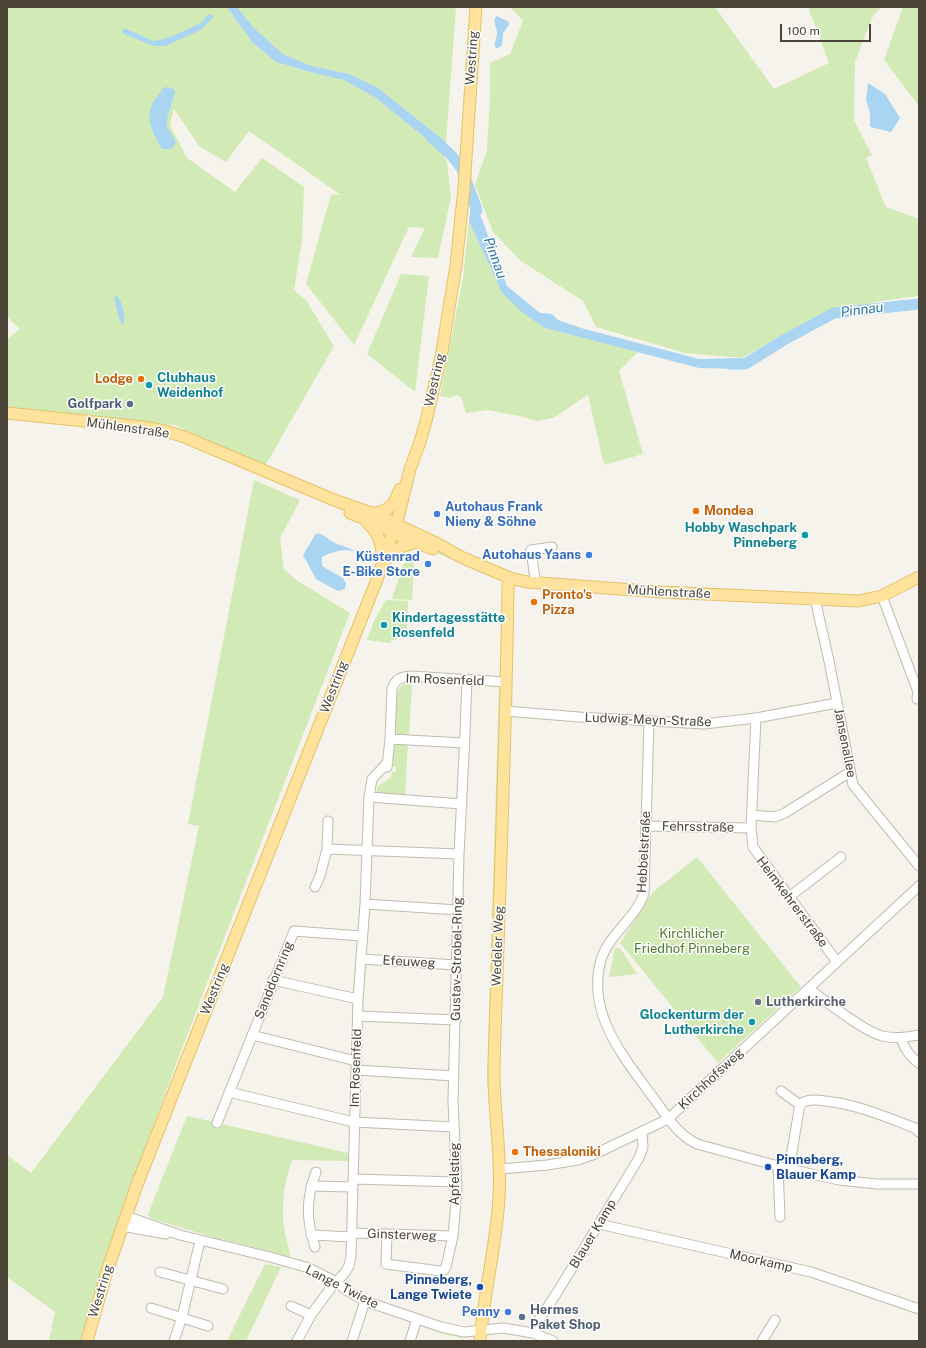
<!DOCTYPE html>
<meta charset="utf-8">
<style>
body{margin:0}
#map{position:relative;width:926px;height:1348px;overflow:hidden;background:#f6f3ec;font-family:"Public Sans",sans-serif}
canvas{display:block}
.frame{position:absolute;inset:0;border:8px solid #4b4439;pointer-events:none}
.scale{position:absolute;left:780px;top:24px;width:91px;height:18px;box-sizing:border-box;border:2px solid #4b4439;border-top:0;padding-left:5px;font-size:12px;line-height:14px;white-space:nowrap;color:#4b4439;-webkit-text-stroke:3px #fff;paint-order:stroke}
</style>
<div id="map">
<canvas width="926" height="1348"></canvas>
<div class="frame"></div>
<div class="scale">100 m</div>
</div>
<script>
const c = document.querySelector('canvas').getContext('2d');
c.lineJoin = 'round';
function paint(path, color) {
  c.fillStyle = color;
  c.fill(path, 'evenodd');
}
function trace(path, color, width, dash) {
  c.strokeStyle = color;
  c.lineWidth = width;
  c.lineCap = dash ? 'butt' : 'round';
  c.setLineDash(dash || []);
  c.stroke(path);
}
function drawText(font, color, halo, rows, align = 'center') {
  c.font = font + ' "Public Sans",sans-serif';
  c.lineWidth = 3;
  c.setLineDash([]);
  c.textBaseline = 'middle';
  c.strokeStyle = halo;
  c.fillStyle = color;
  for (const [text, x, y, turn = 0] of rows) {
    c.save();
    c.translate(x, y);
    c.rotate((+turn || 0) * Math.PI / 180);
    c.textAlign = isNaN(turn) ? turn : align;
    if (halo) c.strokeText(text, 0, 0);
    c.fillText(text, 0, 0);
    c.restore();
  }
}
const green = new Path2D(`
 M7 7H227L252 42 276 62 314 73 344 80 376 98 440 150 447 162 451 197 438 258 411 257 425 228 409 227 354 345 306 284 331 194 341 195 249 131 226 162 199 146 174 109 170 125 187 158 235 192 262 158 304 187 302 240 294 290 306 300 334 346 265 466 175 425 88 417 7 407V339L20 329 7 317Z
 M237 7H456L446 142 377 87 349 74 312 66 283 54 253 27Z
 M506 7H715L774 89 829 63 808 7H881L872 18 855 62 854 120 872 155 866 158 886 207 919 219V296L887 300 841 309 790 331 742 358 685 353 596 327 583 301 521 261 493 232 475 185 487 150 490 100V63L510 54 523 21 511 8Z
 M903 7H919V106L884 60Z
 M469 221 502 293 545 328 638 352 619 371 643 454 604 465 588 395 553 418 537 421 524 417 488 410 466 413 461 397 457 395 450 398 440 396 463 278Z
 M401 274 429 276 415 392 367 354Z
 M254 480 300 500 280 538 284 569 296 580 350 613C291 767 230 921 172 1075 140 1163 104 1250 81 1341H49L55 1312 7 1277V1155L31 1173 163 997 199 826 188 824Z
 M423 547 438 552 500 578 499 580Z
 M410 560 413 563 414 567 412 600 392 599 403 565 407 561Z
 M386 600 408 601 407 632H397V640H391V643L367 640 374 621Z
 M407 683H412L409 736 393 735 397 692 402 685Z
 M499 686H501L496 1154H493L487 1080Z
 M393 742H408L405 796 376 794 378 786 390 778 392 772H396V767L392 766Z
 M697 857 801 987 718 1063 620 943 653 892Z
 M615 948H620L637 974 609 977Z
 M187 1116 348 1153V1161L292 1160C280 1197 280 1219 291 1257L202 1234 150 1218 148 1214Z
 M493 1157H496L497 1176 486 1263 483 1275H482C490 1236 496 1196 493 1157Z
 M265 1264 281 1267 246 1341H227Z
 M421 1324 447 1333 464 1336 462 1338 443 1334 419 1325Z`);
const water = new Path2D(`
 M227 7H237L253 27 283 54 312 66 349 74 377 87 446 142 440 150 376 98 344 80 314 73 276 62 252 42Z
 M209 14 214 16 203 28 194 33 165 46H153L122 33 124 28 153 41 168 38 201 23Z
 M497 16 509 22V25L503 33 502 45 498 48H496C493 43 496 40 497 35 498 28 493 24 495 18Z
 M868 83 885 94 900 118 891 132 870 127V113L866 100Z
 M168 87 175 90C174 102 166 114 167 125 168 130 174 137 176 142L172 149H162C155 137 146 122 151 107 153 100 160 95 163 88Z
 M472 193 507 286 540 313 552 314 558 320 581 328 699 359 742 358 745 369 699 368 545 328 523 313 502 293 469 221Z
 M117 296C123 304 125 314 124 324H122L119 318 114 297Z
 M318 533C325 535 330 541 337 544 345 547 348 547 355 551 342 549 334 551 322 557V566L343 578 346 583 345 589 338 591 316 579 303 555 315 535Z`);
const river = new Path2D(`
 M432 138 452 156 462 169 477 210
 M730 364H745L784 340 834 313 919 304`);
const minor = new Path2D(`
 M535 579 531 550 552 547
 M882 596 918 692 917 699
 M815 599 829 661 853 785 919 866
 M505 711 579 717 704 724 756 718 837 703
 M756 718 751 828 753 847 837 962
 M649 721 644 894C635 919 609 934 601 960 586 1013 623 1056 652 1096 667 1115 674 1132 697 1144L789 1169 839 1180 877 1184H919
 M465 732 467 680
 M390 739 464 743
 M387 767 390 739 392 689C395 679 401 677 410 676L506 682
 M369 797 462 804
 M752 815 775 817 785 813 850 772
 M646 826 751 828
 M327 849 328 821
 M315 887 320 876 327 849 459 854
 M789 897 841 857
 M365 904 458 910
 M361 959 456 965
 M273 980 358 999
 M809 989C826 1001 863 1031 882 1036 895 1039 906 1037 919 1035
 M358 1016 456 1020
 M252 1035 356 1061
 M901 1038C905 1049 909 1056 919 1063
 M356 1070 454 1076
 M781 1091 800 1105
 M229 1092 354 1122 454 1127
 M217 1123 294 931 362 936
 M778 1167 780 1217
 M500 1169 547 1165 578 1160 595 1154 668 1119 919 886
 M789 1169 799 1110C800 1105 802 1102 806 1101 813 1099 819 1100 825 1101 856 1104 886 1117 915 1128L919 1132
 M353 1179 457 1182
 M311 1186 353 1187
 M126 1216 180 1235 270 1257 309 1268 336 1282 346 1290 365 1301 441 1327 464 1332 503 1328 533 1333 553 1341
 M599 1224 811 1272 919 1309
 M122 1226 166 1234
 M352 1233 453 1236
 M387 1234 386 1264 440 1271 444 1270 446 1267 453 1236 457 1190 453 1101 459 854 465 735
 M311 1235 352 1237
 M315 1247C306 1219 306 1199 316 1172
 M160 1272 223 1289
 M291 1306 311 1315
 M151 1308 208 1326
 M533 1333 539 1320 558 1291 639 1158 643 1147 642 1132
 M174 1341 182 1317 200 1241
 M297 1341 311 1315 333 1285 344 1274 349 1266 351 1256 358 999 365 904 369 797 372 779 388 762
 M352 1341 365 1301
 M410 1341 417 1319
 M762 1341 775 1320`);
const major = new Path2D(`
 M7 413 143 427 165 431 182 436 334 500 385 518 406 529 436 543 461 557 510 578 527 582 661 592 859 601 882 596 919 577
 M350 513 380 525 402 537 433 549
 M371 513C388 513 394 505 400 489
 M366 521C377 532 382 541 382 557
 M383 562 401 547 416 542
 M87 1341 107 1271 138 1182 378 577 399 514 410 469 420 442 426 421 441 357 449 308 456 266 464 188 476 7
 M480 1341C484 1293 496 1246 499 1198 502 1153 493 1109 494 1065 499 905 506 745 508 585L510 578`);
const markers = [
 [141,379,4,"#e8710a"],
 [149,385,4,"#0f9aa8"],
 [130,404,4,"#5c6f8a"],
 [696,511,4,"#e8710a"],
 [437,514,4,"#3f7fe0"],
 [805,535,4,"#0f9aa8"],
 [589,555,4,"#3f7fe0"],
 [428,564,4,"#3f7fe0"],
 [534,602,4,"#e8710a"],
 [384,625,4,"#0f9aa8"],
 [758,1002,4,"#6b7280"],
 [752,1022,4,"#0f9aa8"],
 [515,1152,4,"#e8710a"],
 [768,1167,4,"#1a4fb4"],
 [480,1287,4,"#1a4fb4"],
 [508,1312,4,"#3f7fe0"],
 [522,1317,4,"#5c6f8a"]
];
const streetNames = [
 ["Westring",472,58,-86],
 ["Westring",435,380,-77],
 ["Mühlenstraße",128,428,8],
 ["Mühlenstraße",669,592,3],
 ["Im Rosenfeld",445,680,2],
 ["Westring",334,687,-69],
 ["Ludwig-Meyn-Straße",648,720,2],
 ["Jansenallee",845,743,79],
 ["Fehrsstraße",698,827,1],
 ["Hebbelstraße",644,852,-87],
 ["Heimkehrerstraße",792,902,53],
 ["Wedeler Weg",498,946,-88],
 ["Gustav-Strobel-Ring",457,959,-89],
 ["Efeuweg",409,962,3],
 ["Sanddornring",274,980,-68],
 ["Westring",215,989,-68],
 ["Im Rosenfeld",356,1068,-88],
 ["Kirchhofsweg",711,1079,-43],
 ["Apfelstieg",455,1174,-90],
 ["Blauer Kamp",593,1234,-59],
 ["Ginsterweg",402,1235,2],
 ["Moorkamp",761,1261,13],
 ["Lange Twiete",342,1287,27],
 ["Westring",101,1291,-73]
];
const cultureNames = [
 ["Clubhaus",157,378],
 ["Weidenhof",157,393],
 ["Hobby Waschpark",797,528,"right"],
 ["Pinneberg",797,543,"right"],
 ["Kindertagesstätte",392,618],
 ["Rosenfeld",392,633],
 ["Glockenturm der",744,1015,"right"],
 ["Lutherkirche",744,1030,"right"]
];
const foodNames = [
 ["Lodge",133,379,"right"],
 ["Mondea",704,511],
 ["Pronto's",542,595],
 ["Pizza",542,610],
 ["Thessaloniki",523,1152]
];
const serviceNames = [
 ["Golfpark",122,404],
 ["Hermes",530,1310,"left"],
 ["Paket Shop",530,1325,"left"]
];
const shopNames = [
 ["Autohaus Frank",445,507,"left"],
 ["Nieny & Söhne",445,522,"left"],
 ["Autohaus Yaans",581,555],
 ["Küstenrad",420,557],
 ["E-Bike Store",420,572],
 ["Penny",500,1312]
];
const parkNames = [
 ["Kirchlicher",692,934],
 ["Friedhof Pinneberg",692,949]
];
const worshipNames = [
 ["Lutherkirche",766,1002]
];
const transitNames = [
 ["Pinneberg,",776,1160],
 ["Blauer Kamp",776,1175],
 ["Pinneberg,",472,1280,"right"],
 ["Lange Twiete",472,1295,"right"]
];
const waterNames = [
 ["Pinnau",495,258,70],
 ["Pinnau",862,310,-7]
];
paint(green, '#d2eab5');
paint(water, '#a9d4f2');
trace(river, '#a9d4f2', 11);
trace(minor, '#c2bbae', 11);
trace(major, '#e6c16a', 13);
trace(minor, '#fff', 9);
trace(major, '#ffe39c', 11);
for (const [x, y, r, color] of markers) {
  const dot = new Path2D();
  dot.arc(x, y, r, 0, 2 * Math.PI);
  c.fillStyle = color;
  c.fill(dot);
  trace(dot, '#fff', 1.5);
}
drawText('13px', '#4b4439', '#fff', streetNames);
drawText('bold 13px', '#0d838f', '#fff', cultureNames, 'left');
drawText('bold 13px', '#c56008', '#fff', foodNames, 'left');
drawText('bold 13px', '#4e5e75', '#fff', serviceNames, 'right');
drawText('bold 13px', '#366cbe', '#fff', shopNames, 'right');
drawText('13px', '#4a7f2a', '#fff', parkNames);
drawText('bold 13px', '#5b616d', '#fff', worshipNames, 'left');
drawText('bold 13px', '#164399', '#fff', transitNames, 'left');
drawText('italic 14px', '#2e7ab2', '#fff', waterNames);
</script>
